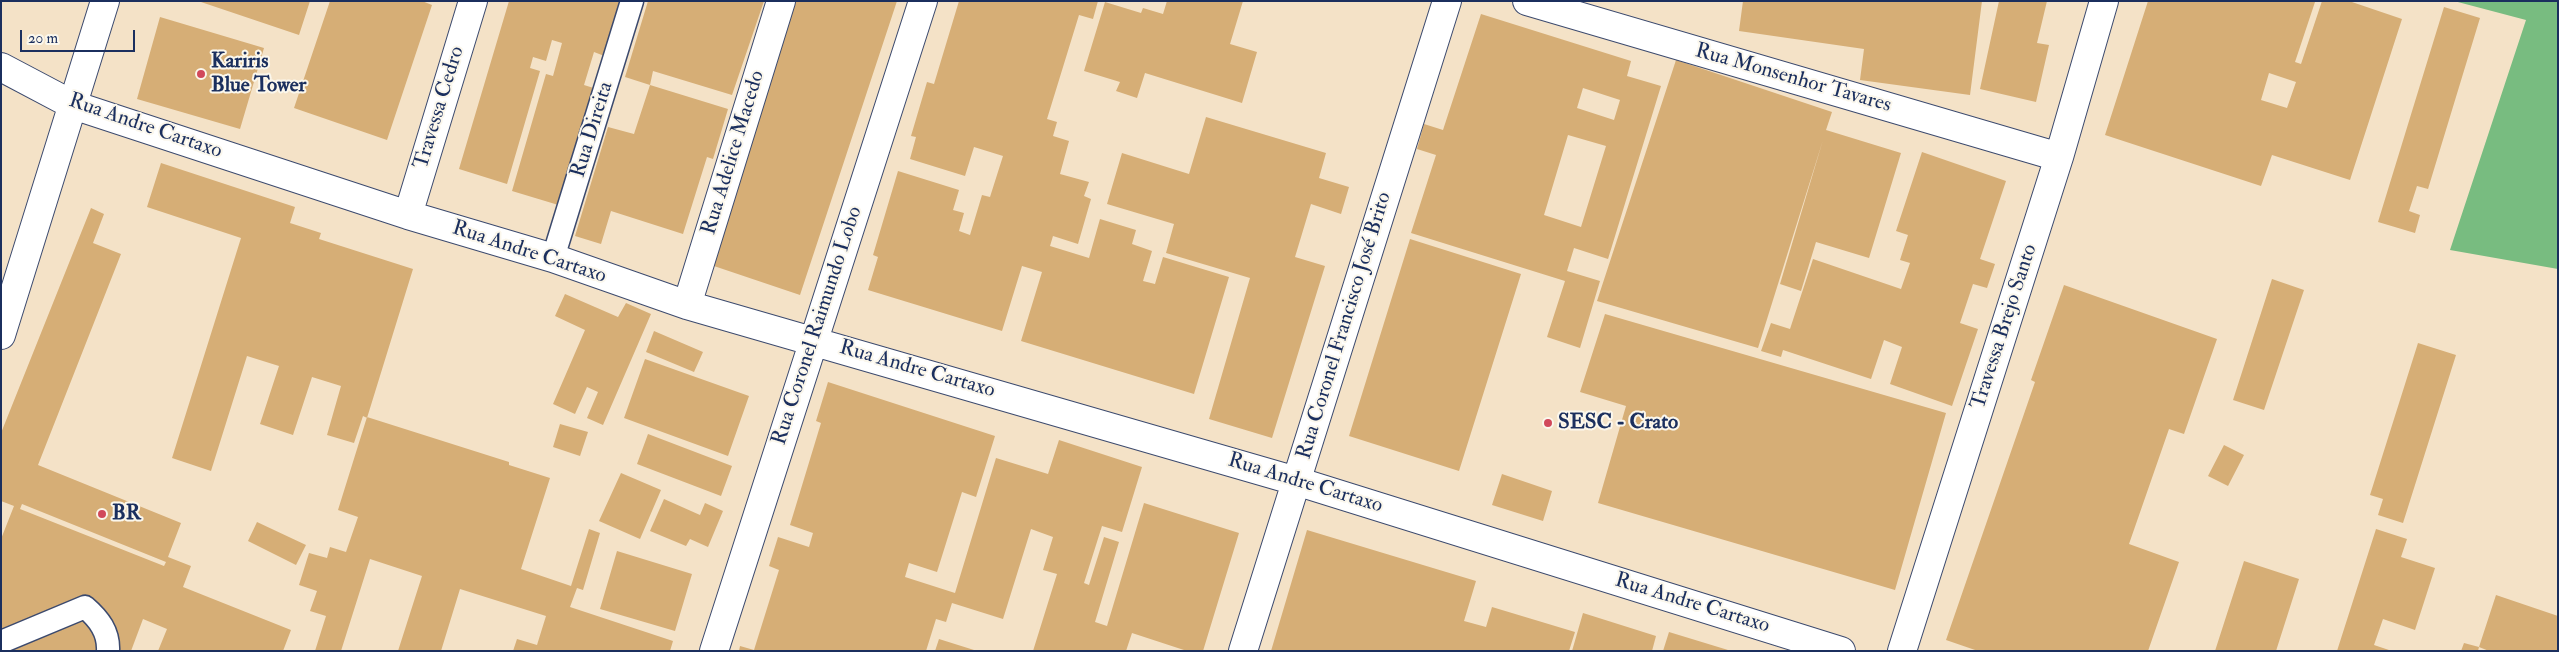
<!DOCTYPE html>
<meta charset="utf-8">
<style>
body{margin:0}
#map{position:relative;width:2559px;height:652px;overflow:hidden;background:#f4e2c7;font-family:"IM FELL Double Pica",serif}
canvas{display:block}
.frame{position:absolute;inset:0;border:2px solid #1b2f5e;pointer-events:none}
.scale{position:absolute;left:20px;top:30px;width:115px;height:22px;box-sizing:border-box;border:2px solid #1b2f5e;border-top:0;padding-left:6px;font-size:15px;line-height:18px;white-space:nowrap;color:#1b2f5e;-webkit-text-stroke:4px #fbf7ec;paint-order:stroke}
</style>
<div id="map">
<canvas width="2559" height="652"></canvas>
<div class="frame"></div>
<div class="scale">20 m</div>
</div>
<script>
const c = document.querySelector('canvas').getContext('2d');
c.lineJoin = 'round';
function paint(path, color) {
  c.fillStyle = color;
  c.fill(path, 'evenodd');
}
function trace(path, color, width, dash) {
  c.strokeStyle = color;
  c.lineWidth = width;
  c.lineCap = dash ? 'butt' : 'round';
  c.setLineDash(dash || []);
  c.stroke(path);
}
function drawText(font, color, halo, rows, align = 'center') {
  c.font = font + ' "IM FELL Double Pica",serif';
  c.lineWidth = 4;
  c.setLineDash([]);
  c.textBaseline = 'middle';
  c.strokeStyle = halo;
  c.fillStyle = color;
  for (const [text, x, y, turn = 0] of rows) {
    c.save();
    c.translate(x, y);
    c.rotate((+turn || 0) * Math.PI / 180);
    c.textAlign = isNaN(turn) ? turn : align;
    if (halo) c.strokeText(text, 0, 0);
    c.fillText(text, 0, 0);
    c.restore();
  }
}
const forest = new Path2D(`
 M2454 1H2558V269L2450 250 2526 20Z`);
const building = new Path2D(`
 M198 1H310L299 35Z
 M330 1H422L432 5 387 140 294 108Z
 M509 1H620L613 23 617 24 607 57 594 52 584 85 600 90 565 207 512 191 546 74 553 76 562 43 552 40 546 61 533 57 530 68 540 71 507 184 459 169Z
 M648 1H764L732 95 653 71 650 85 625 77Z
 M794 1H897L800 295 708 264Z
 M959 1H1098L1093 19 1079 15 1047 119 1057 122 1053 136 1069 141 1060 174 1089 182 1084 196 1091 199 1078 244 1053 236 1050 246 1089 258 1100 219 1136 230 1132 244 1152 251 1143 281 1155 284 1163 257 1229 277 1194 394 1021 341 1042 272 1022 266 1002 331 868 290 878 257 873 255 898 171 959 190 953 210 964 213 959 231 970 235 982 195 990 197 1003 156 974 147 965 176 910 159 916 137 911 136 927 82 934 84Z
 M1167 1H1243L1230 44 1257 52 1242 103 1145 73 1137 98 1116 91 1120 82 1084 71 1105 2 1141 13 1143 8 1163 14Z
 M1743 1H1982L1970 95 1860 80 1864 49 1739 31Z
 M1999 1H2047L2037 43 2049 45 2036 102 1980 89Z
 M2148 1 2315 2 2295 62 2301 64 2322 1H2349L2402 19 2350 180 2272 155 2261 186 2105 135ZM2269 73 2296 82 2287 108 2261 100Z
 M2444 7 2480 18 2428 189 2417 186 2409 211 2420 215 2415 233 2378 222Z
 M1481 14 1631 61 1627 76 1661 86 1608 259 1574 248 1567 271 1600 281 1580 348 1547 337 1565 281 1411 233 1436 155 1417 149 1424 124 1443 130ZM1583 88 1620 100 1614 120 1577 108ZM1568 135 1606 146 1581 227 1544 215Z
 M160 17 264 48 240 129 137 99Z
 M1676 60 1832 112 1826 130 1901 153 1869 258 1816 242 1801 291 1780 284 1823 140 1758 348 1597 301Z
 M650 85 728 109 713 159 707 157 683 234 611 211 601 244 575 236 608 127 634 134Z
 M1206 117 1326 153 1319 178 1349 187 1341 214 1311 204 1295 257 1325 266 1272 438 1209 419 1250 278 1166 253 1174 224 1107 204 1122 153 1189 174Z
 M1922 152 2006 181 1980 259 1995 264 1987 288 1973 284 1960 323 1978 329 1952 406 1890 384 1902 347 1884 340 1871 379 1783 350 1781 357 1761 351 1771 323 1790 329 1813 259 1901 289 1910 263 1900 260 1908 235 1896 231Z
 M161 163 295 207 290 223 321 233 319 239 413 269 367 418 363 416 354 443 327 435 341 386 312 377 293 435 260 424 279 366 247 356 211 471 172 458 241 238 147 207Z
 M91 208 104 214 93 243 121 254 38 465 181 523 168 557 191 566 183 587 291 630 283 651H158L167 629 143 619 131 651H1V539L14 506 1 501V433ZM22 504 166 562 164 566 20 509Z
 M1410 239 1521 274 1459 471 1349 436Z
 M2272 279 2304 290 2264 410 2233 400Z
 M2064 285 2217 339 2184 434 2169 429 2129 544 2179 562 2148 651H1978L1946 640 2035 382 2031 380Z
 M565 294 618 317 626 303 651 314 603 425 587 418 598 392 587 387 575 414 553 404 585 330 555 316Z
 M1605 314 1946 413 1895 590 1598 503 1626 406 1580 392Z
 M654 331 703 352 694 372 646 352Z
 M2418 343 2456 355 2403 523 2378 515 2383 499 2370 495Z
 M645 359 749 396 728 456 624 418Z
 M828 382 995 436 976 497 962 492 937 572 909 563 905 577 955 593 996 458 1048 474 1059 440 1142 467 1122 532 1102 526 1084 583 1089 585 1104 537 1119 542 1095 622 1107 626 1144 503 1239 533 1203 651H1187L1132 633 1126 651H1033L1057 574 1043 570 1053 537 1031 529 1003 619 952 603 946 622 936 619 926 651H739L740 646 754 650 779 570 769 566 778 537 809 547 813 533 790 525 821 423 816 421Z
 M367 417 509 462V465L550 478 521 569 571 586 589 529 600 533 583 590 577 588 570 607 673 641 670 651H513L517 639 537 645 546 616 460 589 441 651H398L422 576 370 559 341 651H315L326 616 310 611 317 591 299 585 309 553 327 558 330 547 346 552 358 517 338 510Z
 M560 424 588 432 580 456 553 447Z
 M648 434 732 466 721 496 637 464Z
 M2224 445 2244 455 2228 486 2208 476Z
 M621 473 661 490 640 539 599 521Z
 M1502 474 1552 491 1543 521 1492 505Z
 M664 499 700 515 705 503 723 511 708 547 690 539 686 546 650 531Z
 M257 522 306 545 296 565 248 541Z
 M2376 529 2407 539 2401 557 2435 568 2415 630 2383 619 2374 645 2392 651H2337Z
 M1307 530 1476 581 1464 621 1486 627 1492 607 1575 632 1569 651H1271Z
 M617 551 692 574 675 631 600 609Z
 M2244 561 2299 579 2276 651H2215Z
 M2496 595 2558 616V651H2489L2479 647Z
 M1583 613 1656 636 1652 651H1572Z
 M1669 632 1728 650V651H1663Z
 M939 639 974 650V651H935Z
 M2464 643 2479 647 2478 651H2461Z`);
const service = new Path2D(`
 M553 258 632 1
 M1 642 85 607C99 619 109 632 108 651`);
const minor = new Path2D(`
 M1527 1 2059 157
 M1 67 73 105 408 215 553 258 687 305 1296 481 1841 651
 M408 215 473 1
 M687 305 781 1
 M1 335 105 1
 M714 651 923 1
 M1243 651 1447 1
 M1902 651 2059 157 2104 1`);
const markers = [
 [201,74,5,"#d1495b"],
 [1548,423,5,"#d1495b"],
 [102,514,5,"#d1495b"]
];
const poiNames = [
 ["Kariris",211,62],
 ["Blue Tower",211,86],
 ["SESC - Crato",1558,423],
 ["BR",112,514]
];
const streetNames = [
 ["Rua Monsenhor Tavares",1793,79,16],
 ["Travessa Cedro",440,108,-73],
 ["Rua Andre Cartaxo",145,127,19],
 ["Rua Direita",593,130,-73],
 ["Rua Adelice Macedo",734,153,-73],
 ["Rua Andre Cartaxo",529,253,18],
 ["Rua Coronel Raimundo Lobo",818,326,-72],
 ["Rua Coronel Francisco José Brito",1345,326,-73],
 ["Travessa Brejo Santo",2005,327,-72],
 ["Rua Andre Cartaxo",917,370,16],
 ["Rua Andre Cartaxo",1305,484,17],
 ["Rua Andre Cartaxo",1692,604,17]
];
paint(forest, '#78bc80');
paint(building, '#d6ae76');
trace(service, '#3c4a6e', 25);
trace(minor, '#3c4a6e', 30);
trace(service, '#fff', 22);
trace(minor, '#fff', 28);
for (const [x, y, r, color] of markers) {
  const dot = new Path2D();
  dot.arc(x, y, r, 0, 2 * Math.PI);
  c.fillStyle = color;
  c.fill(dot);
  trace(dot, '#fbf7ec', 2);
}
drawText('bold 21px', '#1b2f5e', '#fbf7ec', poiNames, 'left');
drawText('21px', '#1b2f5e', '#fbf7ec', streetNames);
</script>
